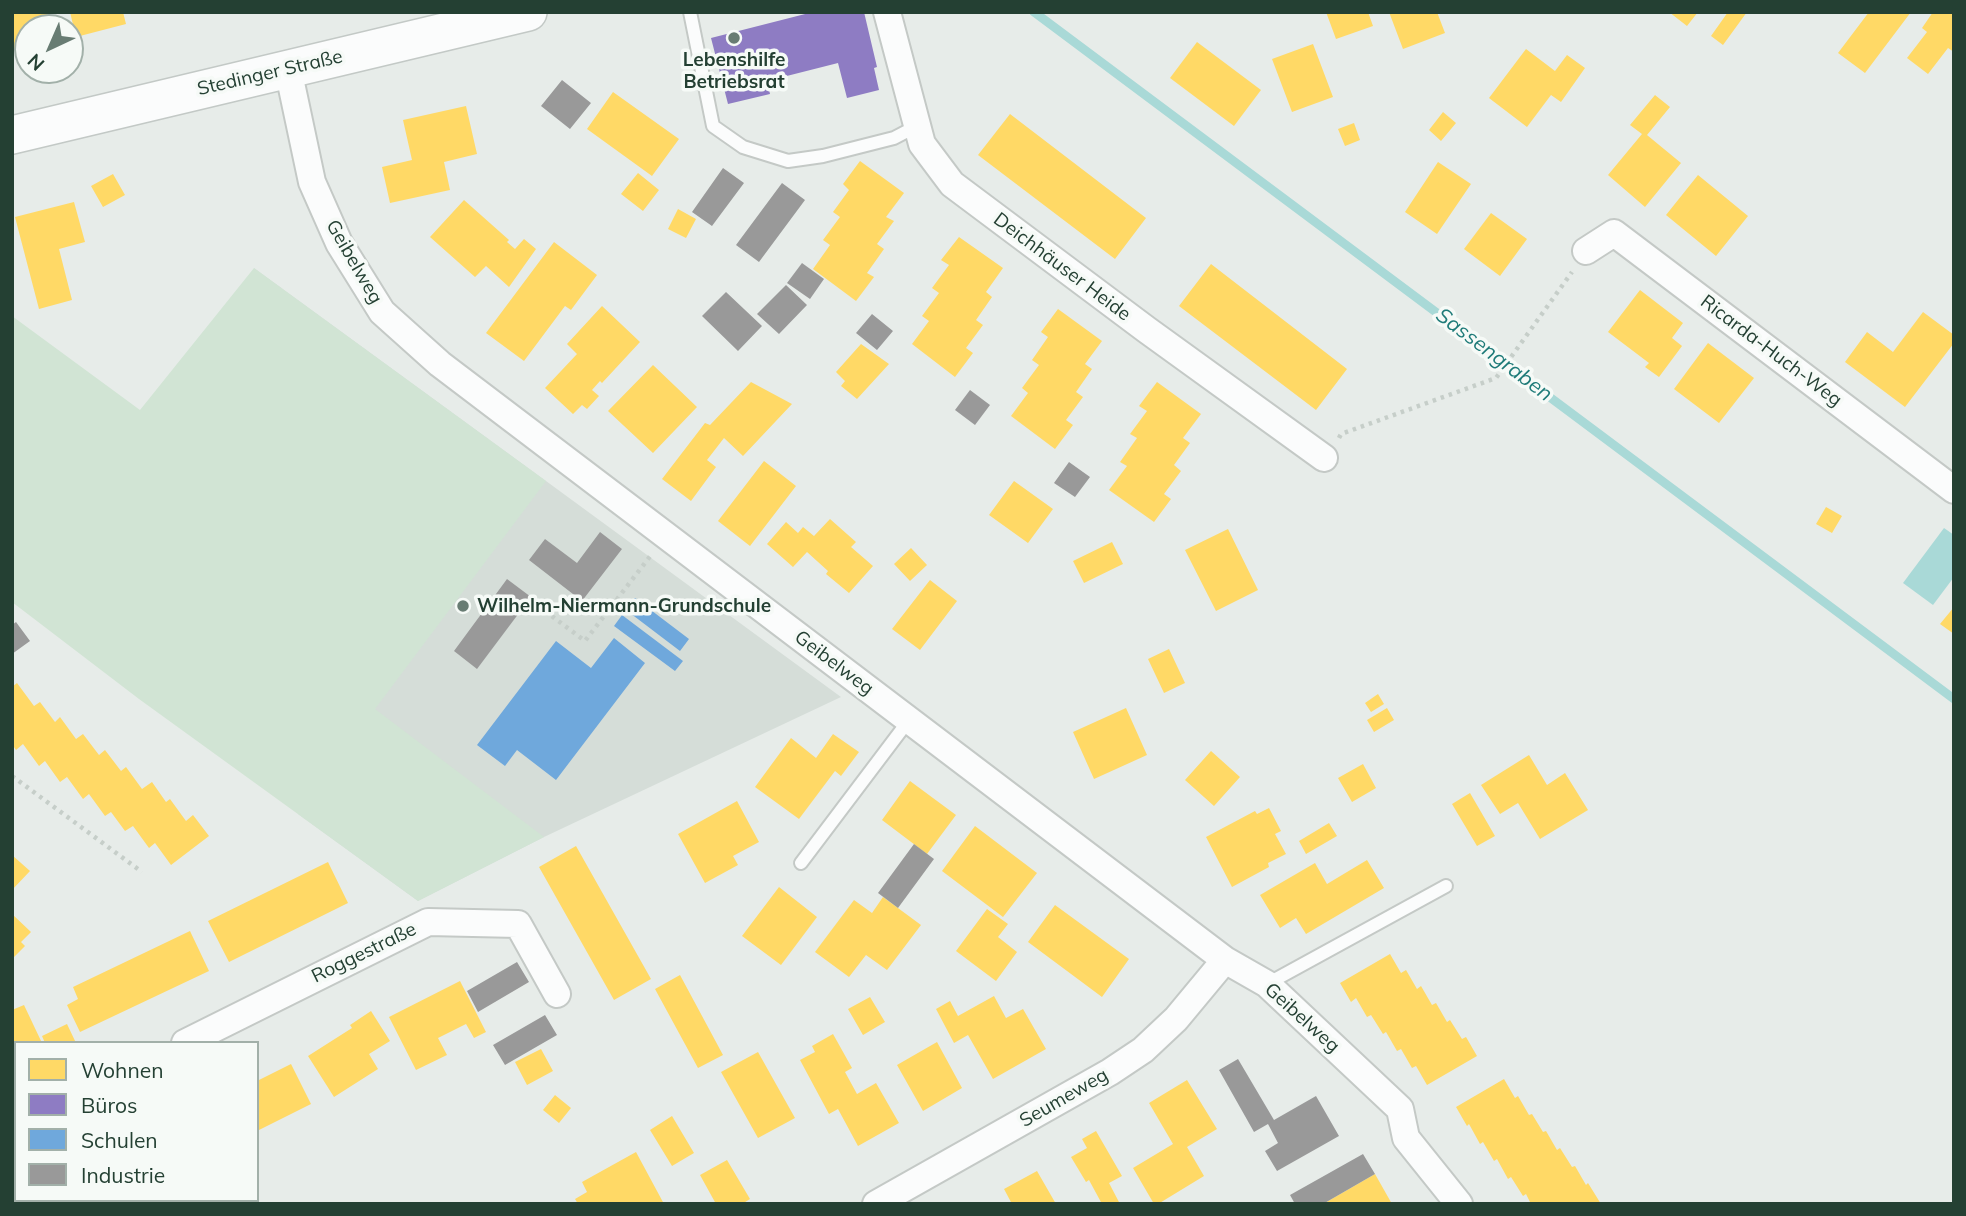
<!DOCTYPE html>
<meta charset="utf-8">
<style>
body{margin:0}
#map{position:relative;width:1966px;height:1216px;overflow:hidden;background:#e7ece9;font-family:Mulish,sans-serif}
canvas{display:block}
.frame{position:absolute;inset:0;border:14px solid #244033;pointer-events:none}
.legend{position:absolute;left:14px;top:1041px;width:245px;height:161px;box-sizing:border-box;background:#f6faf7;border:2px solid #a2b0a9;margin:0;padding:9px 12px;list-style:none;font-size:21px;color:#244033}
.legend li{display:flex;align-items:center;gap:14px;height:35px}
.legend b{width:35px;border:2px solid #a2b0a9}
.north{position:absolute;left:14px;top:14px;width:70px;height:70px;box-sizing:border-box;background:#f6faf7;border:2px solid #a2b0a9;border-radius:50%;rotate:224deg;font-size:19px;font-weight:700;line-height:28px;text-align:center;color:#244033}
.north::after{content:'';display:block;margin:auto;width:24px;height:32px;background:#687c73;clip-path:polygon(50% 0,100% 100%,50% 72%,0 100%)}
</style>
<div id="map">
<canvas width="1966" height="1216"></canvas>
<div class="frame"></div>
<ul class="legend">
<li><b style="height:19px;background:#ffd966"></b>Wohnen</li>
<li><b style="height:19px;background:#8e7cc3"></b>Büros</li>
<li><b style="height:19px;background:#6fa8dc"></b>Schulen</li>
<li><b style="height:19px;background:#999"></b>Industrie</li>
</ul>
<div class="north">N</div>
</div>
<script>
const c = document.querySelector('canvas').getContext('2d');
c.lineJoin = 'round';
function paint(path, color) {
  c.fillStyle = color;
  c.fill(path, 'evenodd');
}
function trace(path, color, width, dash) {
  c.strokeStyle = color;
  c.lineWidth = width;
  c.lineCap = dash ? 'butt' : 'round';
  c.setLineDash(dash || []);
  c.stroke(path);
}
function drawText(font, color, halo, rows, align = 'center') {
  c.font = font + ' Mulish,sans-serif';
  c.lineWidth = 7;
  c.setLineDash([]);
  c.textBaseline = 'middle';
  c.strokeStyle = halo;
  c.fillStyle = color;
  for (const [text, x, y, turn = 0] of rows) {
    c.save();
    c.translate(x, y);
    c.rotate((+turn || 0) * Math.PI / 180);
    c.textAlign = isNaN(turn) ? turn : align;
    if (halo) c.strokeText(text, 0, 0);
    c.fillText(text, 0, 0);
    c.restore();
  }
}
const built = new Path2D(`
 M254 268 546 481 841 697 544 837 418 901 298 814Z`);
const green = new Path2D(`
 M254 268 546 481 375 709 544 837 418 901 139 699 12 602V316L140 410Z`);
const water = new Path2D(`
 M1944 528 1954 535V577L1933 605 1903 583Z`);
const homes = new Path2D(`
 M12 12H47L51 28H28V51L16 55 12 41Z
 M70 12H123L126 24 76 37Z
 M1326 12H1368L1373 26 1336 39Z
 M1389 12H1437L1445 33 1403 49Z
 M1669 12H1698L1687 26Z
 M1728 12H1747L1723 45 1711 36Z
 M1869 12H1911L1865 73 1838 53Z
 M1933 12H1954V52L1948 48 1928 74 1907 58 1927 32 1922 28Z
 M1197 42 1261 90 1234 126 1170 78Z
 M1313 44 1333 97 1292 112 1272 59Z
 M1526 49 1555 71 1567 55 1585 68 1561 102 1551 95 1527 127 1489 98Z
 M613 92 679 139 652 176 587 129Z
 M1655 95 1670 107 1647 135 1681 163 1645 207 1608 175 1642 134 1630 125Z
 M466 106 477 154 444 162 450 190 390 203 382 167 412 160 403 120Z
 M1443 112 1456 123 1441 141 1429 130Z
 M1010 114 1146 218 1115 259 978 155Z
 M1354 123 1360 140 1345 146 1338 129Z
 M860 161 904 193 886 217 894 221 877 244 884 249 867 273 874 277 856 301 813 269 830 245 823 240 840 217 833 212 849 190 843 184Z
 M1438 162 1471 184 1437 234 1405 212Z
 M638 173 659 190 643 211 621 194Z
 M113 174 125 195 103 207 91 186Z
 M1698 175 1748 216 1716 256 1666 215Z
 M464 200 509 240 507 242 515 249 524 239 536 249 509 287 486 266 475 277 430 237Z
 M74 202 85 242 59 249 72 300 39 309 15 217Z
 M678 209 696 219 686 238 668 229Z
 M1491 213 1527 239 1500 276 1464 249Z
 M959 237 1003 268 986 292 992 297 976 320 983 325 966 348 973 353 955 377 912 344 929 321 922 316 939 293 932 288 949 265 941 260Z
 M554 242 597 275 571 310 565 306 524 361 486 333Z
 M1211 264 1347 369 1316 410 1179 306Z
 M1640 290 1683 323 1672 338 1682 346 1659 377 1645 367 1649 363 1608 332Z
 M602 306 640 342 602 383 600 381 592 390 599 396 587 409 582 405 573 414 545 388 577 354 567 344Z
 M1058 309 1102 341 1085 364 1092 369 1076 392 1083 397 1066 420 1073 425 1055 449 1011 416 1028 393 1022 388 1039 365 1032 360 1048 337 1041 332Z
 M1923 312 1954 335V343L1905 407 1845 362 1867 332 1893 352Z
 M1708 343 1754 378 1719 423 1674 389Z
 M861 344 889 364 857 399 841 386 845 381 836 372Z
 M653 365 697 407 653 453 608 411Z
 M751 382 792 404 743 456 724 438 707 460 716 467 691 501 662 479 705 423 710 425Z
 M1157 382 1201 414 1183 438 1190 443 1174 465 1181 471 1164 494 1171 499 1154 522 1109 490 1127 466 1120 462 1137 438 1130 434 1147 411 1139 406Z
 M764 461 796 486 750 546 718 521Z
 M1014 481 1053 509 1028 543 989 515Z
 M1826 507 1842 516 1832 533 1816 524Z
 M830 519 856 542 851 547 873 566 849 593 826 574 828 571 807 552 793 567 767 544 786 522 798 533 803 527 814 536Z
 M1228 529 1258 590 1216 611 1185 550Z
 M1112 542 1123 564 1084 583 1073 561Z
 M911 548 927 565 910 581 894 564Z
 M930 580 957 601 920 650 892 629Z
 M1954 607V634L1940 624Z
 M1169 649 1185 683 1164 693 1148 659Z
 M17 683 34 706 40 702 55 722 60 717 76 739 83 734 99 755 105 750 121 771 126 767 142 789 152 782 166 802 170 799 186 821 193 815 209 836 171 865 155 843 149 848 133 826 125 831 111 812 105 816 89 794 83 799 67 777 60 782 45 761 39 766 23 744 16 750 12 744V687Z
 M1378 694 1384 704 1371 712 1365 703Z
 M1126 708 1147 755 1094 779 1073 732Z
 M1387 708 1394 720 1374 732 1367 720Z
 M833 734 859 752 841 776 835 771 799 819 755 787 791 738 816 758Z
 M1211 751 1240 777 1214 806 1185 780Z
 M1529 755 1547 785 1565 773 1588 810 1540 839 1518 803 1500 814 1481 785Z
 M1363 764 1376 788 1352 802 1338 778Z
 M910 781 956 815 927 854 882 820Z
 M1470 793 1495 836 1477 846 1452 804Z
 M737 801 759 842 733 856 738 865 705 883 678 834Z
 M1269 808 1281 831 1275 834 1286 854 1268 863 1269 867 1232 887 1206 837 1255 811 1257 814Z
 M1329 823 1337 836 1306 854 1299 841Z
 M975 826 1037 873 1003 917 942 871Z
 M576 846 651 979 614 1000 539 867Z
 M12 855 30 871 12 890Z
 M1367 860 1384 888 1306 934 1296 918 1280 928 1260 895 1315 863 1327 884Z
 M328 862 348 903 229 962 208 921Z
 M779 887 817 917 781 965 742 936Z
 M883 897 921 925 887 970 866 955 849 977 815 952 854 900 872 913Z
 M1055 905 1129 959 1102 997 1028 942Z
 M987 909 1008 924 998 937 1017 952 996 981 956 951Z
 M12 914 31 932 21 942 25 946 12 959Z
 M190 931 209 971 80 1032 67 1005 78 999 73 987Z
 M1390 954 1401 973 1406 970 1417 989 1421 986 1432 1005 1436 1003 1447 1022 1450 1020 1462 1039 1466 1037 1477 1056 1427 1085 1416 1066 1412 1068 1401 1049 1397 1051 1386 1032 1383 1034 1371 1015 1367 1017 1356 998 1351 1002 1340 983Z
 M680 975 723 1055 698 1068 655 989Z
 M460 981 486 1032 474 1038 466 1024 438 1038 447 1055 416 1070 389 1017Z
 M994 996 1006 1018 1023 1009 1046 1049 993 1079 968 1035 954 1043 936 1009 950 1001 958 1016Z
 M870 997 885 1022 863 1035 848 1009Z
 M24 1005 42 1043H16V1064L12 1057V1010Z
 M371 1011 390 1041 369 1054 378 1069 334 1097 308 1056 352 1028 350 1025Z
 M67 1024 76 1043H45L42 1036Z
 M833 1034 852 1068 845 1072 857 1094 876 1083 899 1123 858 1146 838 1109 829 1114 800 1060 815 1052 812 1046Z
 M937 1042 962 1088 923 1111 897 1065Z
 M541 1049 553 1071 527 1085 515 1062Z
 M758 1052 795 1118 758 1138 721 1072Z
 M291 1064 311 1104 257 1131V1081Z
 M1504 1079 1515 1098 1518 1096 1529 1115 1532 1114 1543 1132 1546 1131 1557 1150 1560 1148 1572 1167 1575 1166 1586 1185 1588 1183 1601 1204H1531L1526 1194 1523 1196 1511 1177 1508 1179 1497 1159 1494 1161 1483 1142 1480 1144 1469 1124 1467 1126 1456 1107Z
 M1187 1080 1217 1129 1187 1147 1204 1176 1158 1204H1154L1133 1168 1173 1144 1149 1103Z
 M555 1095 571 1108 559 1123 543 1110Z
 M672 1116 694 1153 672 1166 650 1130Z
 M1096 1131 1122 1176 1109 1183 1120 1204H1102L1089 1180 1086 1182 1071 1157 1087 1148 1082 1139Z
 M636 1152 664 1204H578L575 1199 587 1192 582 1182Z
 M727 1160 750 1199 742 1204H716L700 1175Z
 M1037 1171 1056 1204H1012L1004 1189Z
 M1375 1174 1392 1204H1323Z
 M84 1200H136L138 1204H85Z`);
const offices = new Path2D(`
 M813 12H864L877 67 874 68 879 90 847 98 838 63 767 81 770 94 728 104 711 38Z`);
const schools = new Path2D(`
 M635 598 689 639 680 651 626 610Z
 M622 615 683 661 675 671 614 626Z
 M614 638 645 663 556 780 517 750 505 766 477 745 556 641 591 668Z`);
const industry = new Path2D(`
 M562 80 591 103 570 129 541 106Z
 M723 168 744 183 712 226 692 212Z
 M782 183 805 200 759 262 736 245Z
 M802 263 824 279 810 299 787 283Z
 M786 285 807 305 779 334 757 314Z
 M726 292 762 326 738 351 702 316Z
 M872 314 893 331 877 350 856 333Z
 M970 390 990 405 975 425 955 410Z
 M1069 462 1090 477 1075 497 1054 483Z
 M600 532 622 549 582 601 529 560 545 539 577 563Z
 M507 579 531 597 477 669 454 651Z
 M16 622 30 641 12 654V625Z
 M914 844 934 859 898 908 878 893Z
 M517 962 529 982 478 1012 467 991Z
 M545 1015 557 1035 505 1065 493 1045Z
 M1238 1059 1274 1120 1316 1096 1339 1136 1277 1171 1265 1151 1278 1143 1268 1124 1254 1132 1219 1070Z
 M1363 1154 1375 1174 1323 1204H1295L1290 1195Z`);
const stream = new Path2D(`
 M1034 12 1954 699`);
const path = new Path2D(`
 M1339 438 1341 434 1496 378 1572 272
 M545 611 585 641 651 555
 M12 776 142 872`);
const lane = new Path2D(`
 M690 12 713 126 743 147 788 161 823 156 894 138 917 126
 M801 863 909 720
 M1267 984 1446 886`);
const street = new Path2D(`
 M887 12 922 144 952 184 1147 330 1324 458
 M288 69 312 182 339 243 382 312 440 364 1225 960 1267 984 1400 1109 1406 1138 1459 1204
 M1586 251 1614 233 1954 490
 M185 1043 428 922 518 924 557 994
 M12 1158 16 1156
 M12 1191 16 1197
 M876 1204 1110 1072 1143 1050 1176 1019 1225 960`);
const secondary = new Path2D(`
 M12 135 528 12`);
const markers = [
 [734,38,7,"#687c73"],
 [463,606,7,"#687c73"]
];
const poiNames = [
 ["Lebenshilfe",734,60],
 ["Betriebsrat",734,82],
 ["Wilhelm-Niermann-Grundschule",477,606,"left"]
];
const streetNames = [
 ["Stedinger Straße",270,73,-13],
 ["Geibelweg",354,262,60],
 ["Deichhäuser Heide",1062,267,37],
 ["Ricarda-Huch-Weg",1771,351,37],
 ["Geibelweg",834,663,37],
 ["Roggestraße",364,953,-26],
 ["Geibelweg",1302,1018,42],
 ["Seumeweg",1064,1098,-30]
];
const waterNames = [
 ["Sassengraben",1494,355,37]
];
paint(built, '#d5ddd8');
paint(green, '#d1e4d4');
paint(water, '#a9d9d7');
paint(homes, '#ffd966');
paint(offices, '#8e7cc3');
paint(schools, '#6fa8dc');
paint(industry, '#999');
trace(stream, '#a9d9d7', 9);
trace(lane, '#c4c9c6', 16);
trace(street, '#c4c9c6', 30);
trace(secondary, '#c3c9c6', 40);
trace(path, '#c6cec9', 4.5, [3.5, 5]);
trace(lane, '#fbfcfc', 12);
trace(street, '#fbfcfc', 26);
trace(secondary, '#fbfcfc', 37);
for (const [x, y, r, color] of markers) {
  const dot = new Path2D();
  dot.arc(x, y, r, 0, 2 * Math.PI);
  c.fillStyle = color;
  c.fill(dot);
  trace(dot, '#f6faf7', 2.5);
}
drawText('bold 19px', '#244033', '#f6faf7', poiNames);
drawText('19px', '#244033', '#f6faf7', streetNames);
drawText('italic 21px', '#1f7b79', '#f6faf7', waterNames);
</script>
